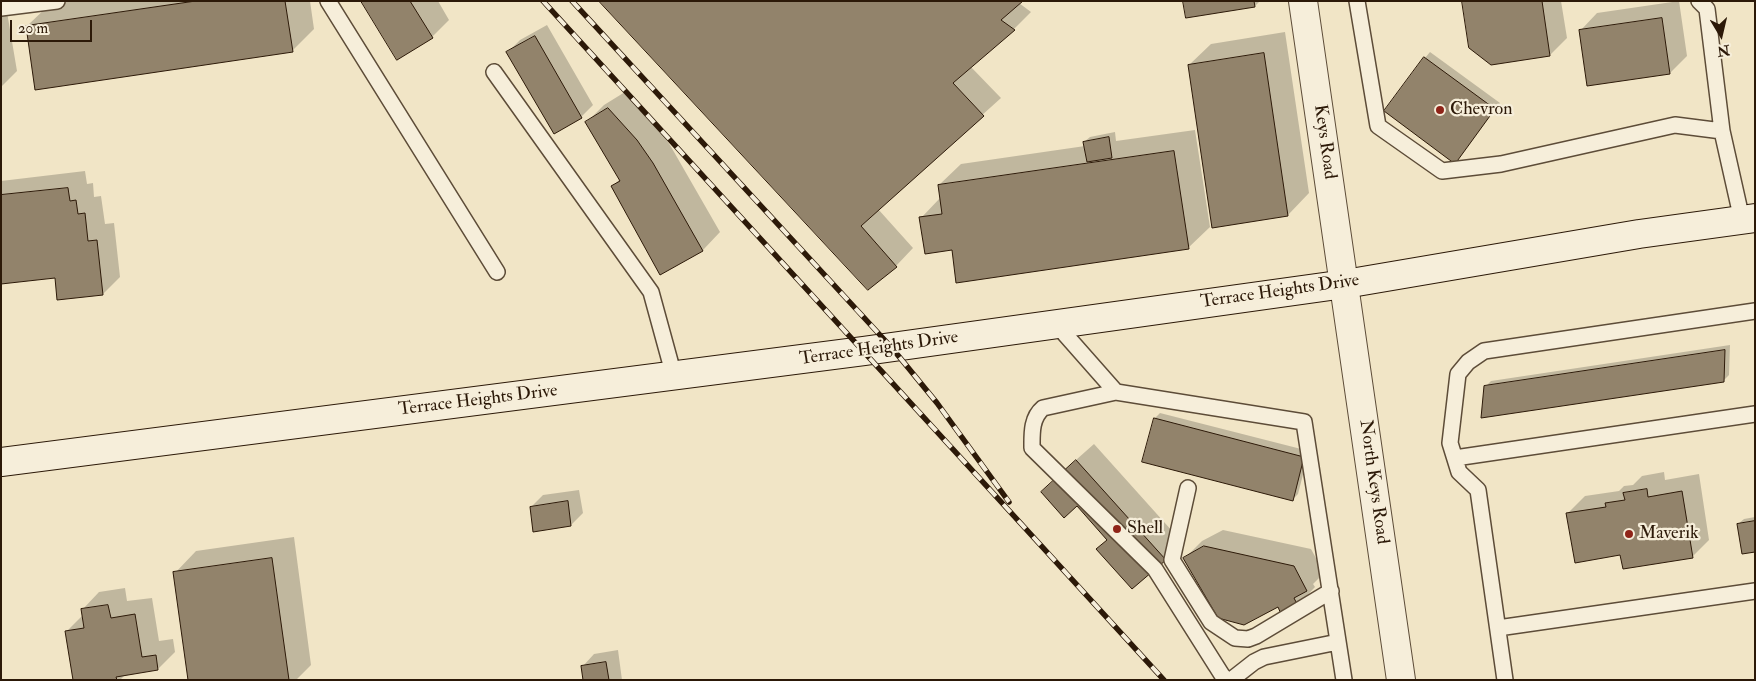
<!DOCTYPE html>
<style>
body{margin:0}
#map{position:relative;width:1756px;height:681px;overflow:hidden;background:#f1e5c6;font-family:"IM FELL Double Pica",serif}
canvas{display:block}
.frame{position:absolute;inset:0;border:2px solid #2c1908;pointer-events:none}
.north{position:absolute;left:1696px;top:10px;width:50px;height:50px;-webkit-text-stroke:4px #f6eeda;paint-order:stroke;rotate:171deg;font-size:14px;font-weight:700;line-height:20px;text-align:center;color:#2c1908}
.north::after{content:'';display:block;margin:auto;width:18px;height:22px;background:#2c1908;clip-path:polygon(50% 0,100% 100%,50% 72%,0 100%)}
.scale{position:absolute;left:10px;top:20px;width:82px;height:22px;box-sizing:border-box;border:2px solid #2c1908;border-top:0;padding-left:6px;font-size:15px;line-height:18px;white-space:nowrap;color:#2c1908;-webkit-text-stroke:4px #f6eeda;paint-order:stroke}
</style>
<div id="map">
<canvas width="1756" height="681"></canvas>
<div class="frame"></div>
<div class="north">N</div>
<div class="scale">20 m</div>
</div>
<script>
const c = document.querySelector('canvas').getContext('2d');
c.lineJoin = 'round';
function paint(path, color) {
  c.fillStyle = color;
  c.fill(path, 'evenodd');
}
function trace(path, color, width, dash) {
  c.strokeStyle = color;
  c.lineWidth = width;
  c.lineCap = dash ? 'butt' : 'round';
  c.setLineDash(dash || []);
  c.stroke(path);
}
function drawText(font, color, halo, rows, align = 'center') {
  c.font = font + ' "IM FELL Double Pica",serif';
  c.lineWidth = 4.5;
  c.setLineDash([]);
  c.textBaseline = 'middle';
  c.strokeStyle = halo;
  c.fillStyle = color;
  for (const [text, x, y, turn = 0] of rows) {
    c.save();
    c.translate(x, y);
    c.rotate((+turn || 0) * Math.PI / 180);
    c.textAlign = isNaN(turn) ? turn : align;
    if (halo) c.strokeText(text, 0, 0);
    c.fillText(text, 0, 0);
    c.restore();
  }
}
const shadow = new Path2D(`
 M72 1H310L314 29 292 51 27 26 49 5Z
 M363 1H438L449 20 432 37Z
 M601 1 1019 3 1031 12 1014 29 970 66 1001 98 878 209 913 248 896 266 868 288Z
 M1184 1H1260L1255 6Z
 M1463 1H1561L1567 38 1550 55 1492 64Z
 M1679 1 1687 56 1670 73 1580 31 1597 13Z
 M7 12 17 71 1 87V13Z
 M547 25 593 105 581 117 508 52 520 40Z
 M1285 32 1309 193 1288 215 1213 226 1189 65 1211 44Z
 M1430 52 1500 103 1455 162 1425 58Z
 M625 92 654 123 670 145 720 232 703 250 660 274 612 187 620 179 587 122 604 105Z
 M1195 130 1210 227 1188 248 953 249 921 218 941 197 939 185 961 164 1085 146 1084 142 1090 137 1115 132 1116 141Z
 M85 171 87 184 93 183 94 197 101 196 105 224 114 223 120 277 103 294 56 277 1 283V181Z
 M1730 345 1729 375 1723 381 1485 387 1491 381Z
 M1160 413 1309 451 1298 494 1292 500 1155 418Z
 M1094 444 1182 542 1165 559 1108 539 1059 475Z
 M1664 472 1665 480 1699 474 1709 540 1692 557 1621 554 1568 513 1585 496 1619 491 1624 486 1633 485 1642 476Z
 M579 490 583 513 571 525 534 530 531 507 543 495Z
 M1755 517V550L1738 524 1744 519Z
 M1223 530 1311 549 1324 573 1313 584 1315 587 1298 605 1278 606 1185 558 1202 541Z
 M294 537 311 665 296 680H189L175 573 196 551Z
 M125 588 127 601 152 598 159 641 173 639 175 652 158 669 126 674 120 680H74L66 632 83 615 82 610 99 592Z
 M618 650 622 680H585L583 666 594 654Z`);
const building = new Path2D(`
 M196 1H285L293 52 35 90 26 26Z
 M361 1H410L433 38 397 60Z
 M599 1H1023L1001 20 1015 30 953 83 984 116 861 226 897 267 868 290Z
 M1183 1H1254L1255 7 1186 18Z
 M1462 1H1542L1550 56 1491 65 1469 48Z
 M1662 18 1670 74 1587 86 1579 30Z
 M535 36 582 118 554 134 506 52Z
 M1264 53 1288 216 1212 228 1188 65Z
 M1424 57 1495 109 1455 164 1384 111Z
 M608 108 637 140 653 163 703 251 660 275 611 186 620 181 585 122Z
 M1109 137 1112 158 1087 162 1083 142Z
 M1174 151 1189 249 956 283 952 250 925 254 919 217 942 214 938 185Z
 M68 188 70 201 76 200 78 214 85 213 88 241 97 240 103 295 57 300 55 278 1 284V195Z
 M1725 350 1724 382 1481 418 1484 386Z
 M1154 418 1304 457 1293 501 1142 462Z
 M1076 460 1166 560 1132 589 1096 549 1107 540 1077 506 1064 518 1041 492Z
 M1647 489 1648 497 1682 491 1693 558 1623 569 1620 555 1575 563 1566 513 1606 507 1605 503 1625 500 1623 493Z
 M568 501 571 526 533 532 530 507Z
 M1755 521V552L1742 554 1737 524Z
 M1204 546 1294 566 1307 591 1294 598 1298 606 1281 614 1278 607 1244 625 1218 618 1183 558Z
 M272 558 289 680H188L173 572Z
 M108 605 111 618 135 614 142 657 156 655 158 670 116 677 117 680H73L65 631 84 628 81 609Z
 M606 662 609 680H583L581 666Z`);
const lane = new Path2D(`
 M328 1 497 272
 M1357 1 1378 126 1442 171 1501 164 1675 125 1722 131 1742 220
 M1699 1 1707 9 1722 131
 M1 8 57 1
 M494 72 651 292 674 376
 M1056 324 1116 392
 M1455 458 1755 414
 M1188 488 1172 560 1211 622 1235 638 1248 639 1256 636 1331 591
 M1498 628 1755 591
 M1227 680 1222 675 1155 569 1032 448C1032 434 1031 418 1043 408L1116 392 1304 422 1344 680
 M1231 680 1254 662 1264 657 1338 642
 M1505 680 1478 490 1459 472 1450 443 1458 374 1468 362 1484 351 1755 311`);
const street = new Path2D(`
 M1303 1 1401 680`);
const secondary = new Path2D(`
 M1 462 864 351 1345 284 1639 234 1755 218`);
const rail = new Path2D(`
 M543 1 1164 680
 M572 1 892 348 937 403 1009 502`);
const markers = [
 [1440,110,5,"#8f2418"],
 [1117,529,5,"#8f2418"],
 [1629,534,5,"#8f2418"]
];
const poiNames = [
 ["Chevron",1450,110],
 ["Shell",1127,529],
 ["Maverik",1639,534]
];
const streetNames = [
 ["Keys Road",1324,142,82],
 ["Terrace Heights Drive",1280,292,-8],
 ["Terrace Heights Drive",879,349,-8],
 ["Terrace Heights Drive",478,401,-7],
 ["North Keys Road",1373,482,82]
];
paint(shadow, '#0003');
paint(building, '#92836b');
trace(building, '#2c1908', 1);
trace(lane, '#5d4c38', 18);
trace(street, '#5d4c38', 30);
trace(secondary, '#2c1908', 30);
trace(lane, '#f6eeda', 15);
trace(street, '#f6eeda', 28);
trace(secondary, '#f6eeda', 28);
trace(rail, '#2c1908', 5.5);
trace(rail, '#f6eeda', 4, [11]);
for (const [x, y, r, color] of markers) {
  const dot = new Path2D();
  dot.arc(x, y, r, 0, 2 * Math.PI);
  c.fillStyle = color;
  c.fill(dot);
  trace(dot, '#f6eeda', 2);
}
drawText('18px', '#2c1908', '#f6eeda', poiNames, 'left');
drawText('18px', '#2c1908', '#f6eeda', streetNames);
</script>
